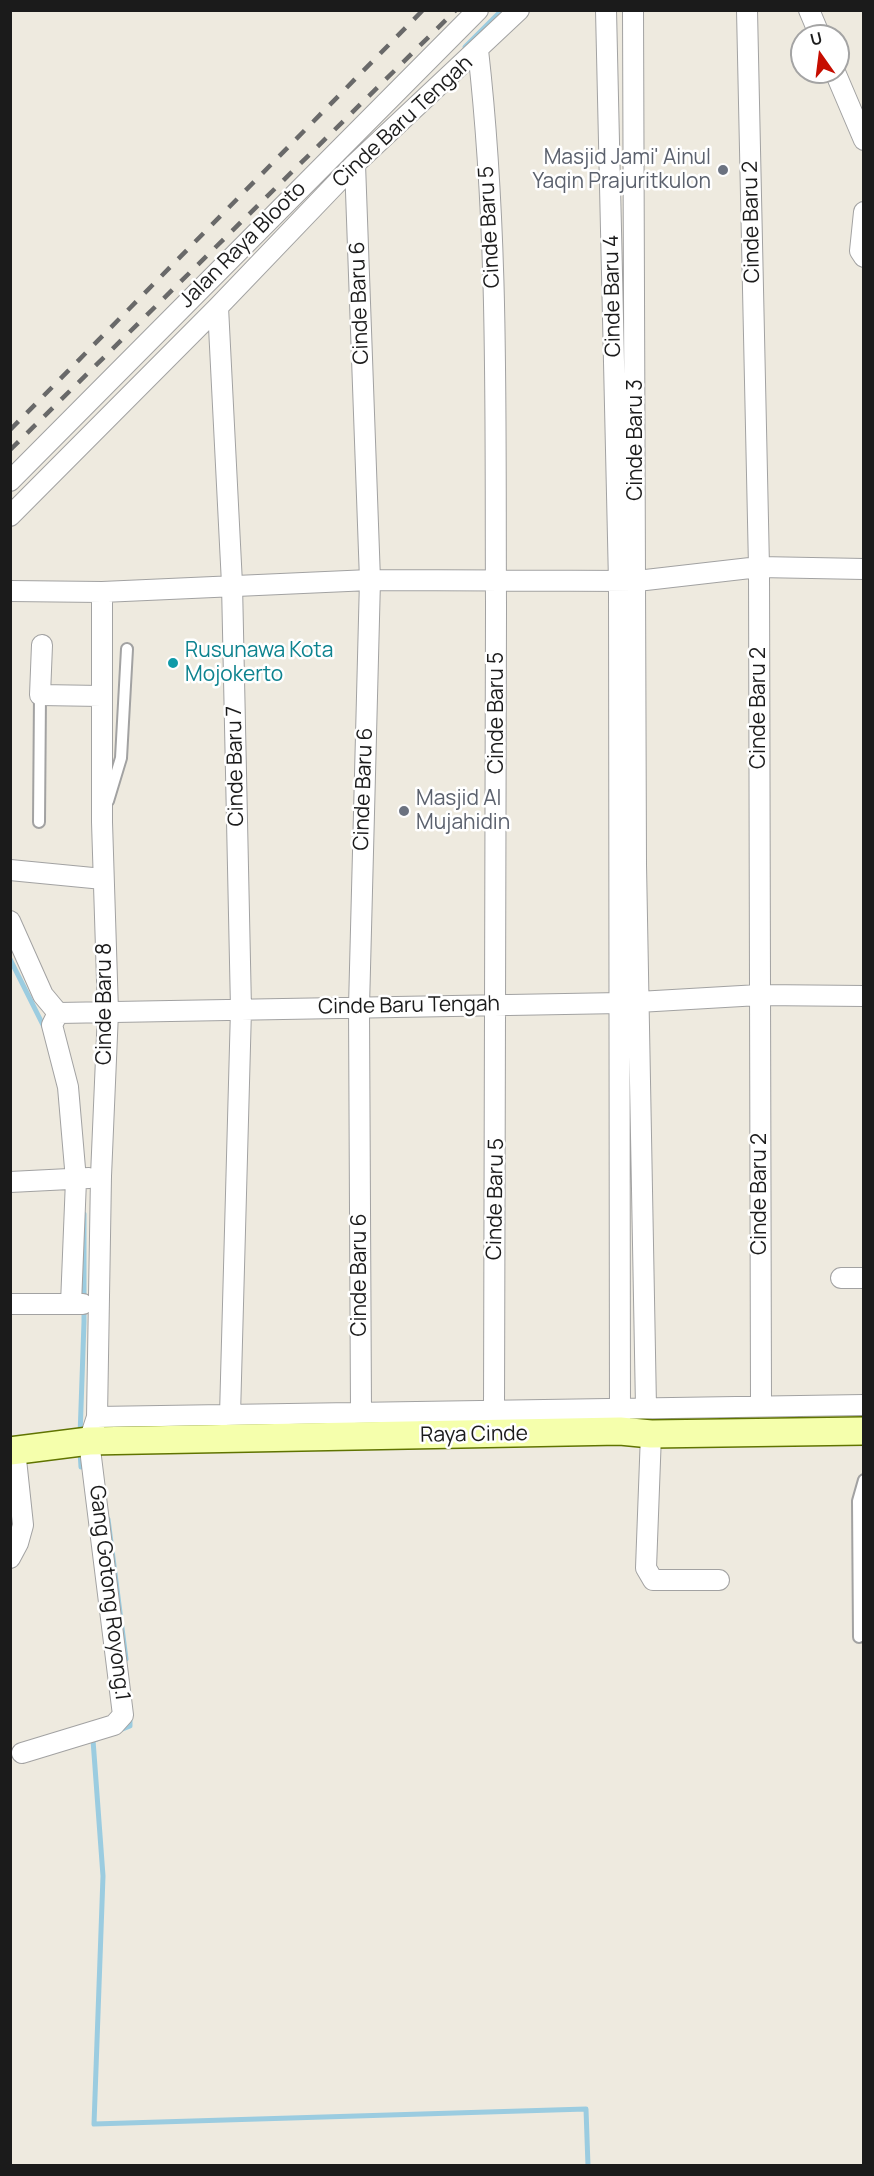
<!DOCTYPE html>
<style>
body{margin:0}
#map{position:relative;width:874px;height:2176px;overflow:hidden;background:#eeeadf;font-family:Manrope,sans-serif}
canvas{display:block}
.frame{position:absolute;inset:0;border:12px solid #1b1b1b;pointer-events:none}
.north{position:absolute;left:790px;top:24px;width:60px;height:60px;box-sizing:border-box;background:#fff;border:2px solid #a4a4a4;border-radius:50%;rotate:346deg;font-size:16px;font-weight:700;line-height:24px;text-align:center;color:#1b1b1b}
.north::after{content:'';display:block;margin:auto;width:21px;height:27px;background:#c60d00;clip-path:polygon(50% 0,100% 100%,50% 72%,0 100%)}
</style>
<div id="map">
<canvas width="874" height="2176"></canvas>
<div class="frame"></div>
<div class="north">U</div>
</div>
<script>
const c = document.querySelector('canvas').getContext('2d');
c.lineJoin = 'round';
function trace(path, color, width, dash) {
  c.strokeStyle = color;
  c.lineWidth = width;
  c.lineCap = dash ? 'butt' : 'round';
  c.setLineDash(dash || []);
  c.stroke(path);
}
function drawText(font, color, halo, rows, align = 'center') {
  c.font = font + ' Manrope,sans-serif';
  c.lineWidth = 5;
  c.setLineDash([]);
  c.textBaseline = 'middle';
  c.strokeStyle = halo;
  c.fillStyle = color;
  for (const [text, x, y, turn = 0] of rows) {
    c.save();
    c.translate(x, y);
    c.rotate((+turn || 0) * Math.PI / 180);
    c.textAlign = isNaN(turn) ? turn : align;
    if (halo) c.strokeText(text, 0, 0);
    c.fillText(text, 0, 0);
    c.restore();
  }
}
const stream = new Path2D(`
 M465 47 502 10
 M10 959 46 1031
 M80 1436 84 1322V1214
 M80 1451 81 1467
 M108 1519 126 1659
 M120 1730 130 1726V1716
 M97 1739 93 1740 103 1876 94 2124 586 2109 588 2166`);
const lane = new Path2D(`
 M108 801 121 758 127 649
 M39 822 40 695
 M859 1637 858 1501 864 1480`);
const street = new Path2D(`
 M606 10 619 582 620 1431
 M633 10 636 864 646 1407
 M747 10 759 567 761 1405
 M809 10 820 36
 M478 50C499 234 495 419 496 604 497 873 497 1142 494 1412
 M835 72 864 140
 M355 164 370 580 359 1007 361 1414
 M864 212 860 251 864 257
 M218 307 232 584 241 1009 230 1415
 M10 481 478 10
 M10 516 218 307 355 164 519 10
 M10 591 102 592 370 580 637 581 759 567 864 569
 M42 645 40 695 101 696
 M10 870 103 879
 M10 921 43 995 58 1013 621 1003 759 995 864 996
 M58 1013 52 1025 68 1087 76 1180 71 1304
 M10 1182 89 1178
 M841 1278H864
 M10 1304H83
 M97 1417 101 1176 108 1012 102 822V592
 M651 1434 646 1568 653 1580H719
 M10 1558 18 1543 23 1525 15 1450
 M22 1753 114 1725 123 1715 89 1441 97 1417 864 1405`);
const secondary = new Path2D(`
 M10 1451 89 1441 620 1431 651 1434 864 1431`);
const rail = new Path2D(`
 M10 430 423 10
 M10 450 456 10`);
const markers = [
 [723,170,6,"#6b7280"],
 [173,663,6,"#0f9aa8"],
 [404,811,6,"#6b7280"]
];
const streetNames = [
 ["Cinde Baru Tengah",403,122,-43],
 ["Cinde Baru 2",752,222,-91],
 ["Cinde Baru 5",490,227,-93],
 ["Jalan Raya Blooto",243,245,-45],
 ["Cinde Baru 4",613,296,-91],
 ["Cinde Baru 6",360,303,-92],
 ["Cinde Baru 3",636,440,-90],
 ["Cinde Baru 2",759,708,-90],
 ["Cinde Baru 5",497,713,-90],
 ["Cinde Baru 7",236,766,-91],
 ["Cinde Baru 6",364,789,-88],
 ["Cinde Baru 8",105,1004,-90],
 ["Cinde Baru Tengah",409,1006,-1],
 ["Cinde Baru 2",760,1194,-90],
 ["Cinde Baru 5",496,1199,-89],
 ["Cinde Baru 6",360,1275,-90],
 ["Raya Cinde",474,1435,-1],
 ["Gang Gotong Royong.1",109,1593,83]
];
const worshipNames = [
 ["Masjid Jami' Ainul",711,158],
 ["Yaqin Prajuritkulon",711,182],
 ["Masjid Al",416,799,"left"],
 ["Mujahidin",416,823,"left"]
];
const cultureNames = [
 ["Rusunawa Kota",185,651],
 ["Mojokerto",185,675]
];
trace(stream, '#9bcce0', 5);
trace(lane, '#a2a2a2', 14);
trace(street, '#a2a2a2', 22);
trace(secondary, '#607400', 30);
trace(lane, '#fff', 10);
trace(street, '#fff', 20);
trace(secondary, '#f5ffac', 27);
trace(rail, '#696969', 4.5, [12, 12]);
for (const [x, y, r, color] of markers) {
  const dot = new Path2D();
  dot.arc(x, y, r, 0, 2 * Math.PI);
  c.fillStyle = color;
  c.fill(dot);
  trace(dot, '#fff', 2);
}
drawText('21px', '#1b1b1b', '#fff', streetNames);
drawText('21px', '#5b616d', '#fff', worshipNames, 'right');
drawText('21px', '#0d838f', '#fff', cultureNames, 'left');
</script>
